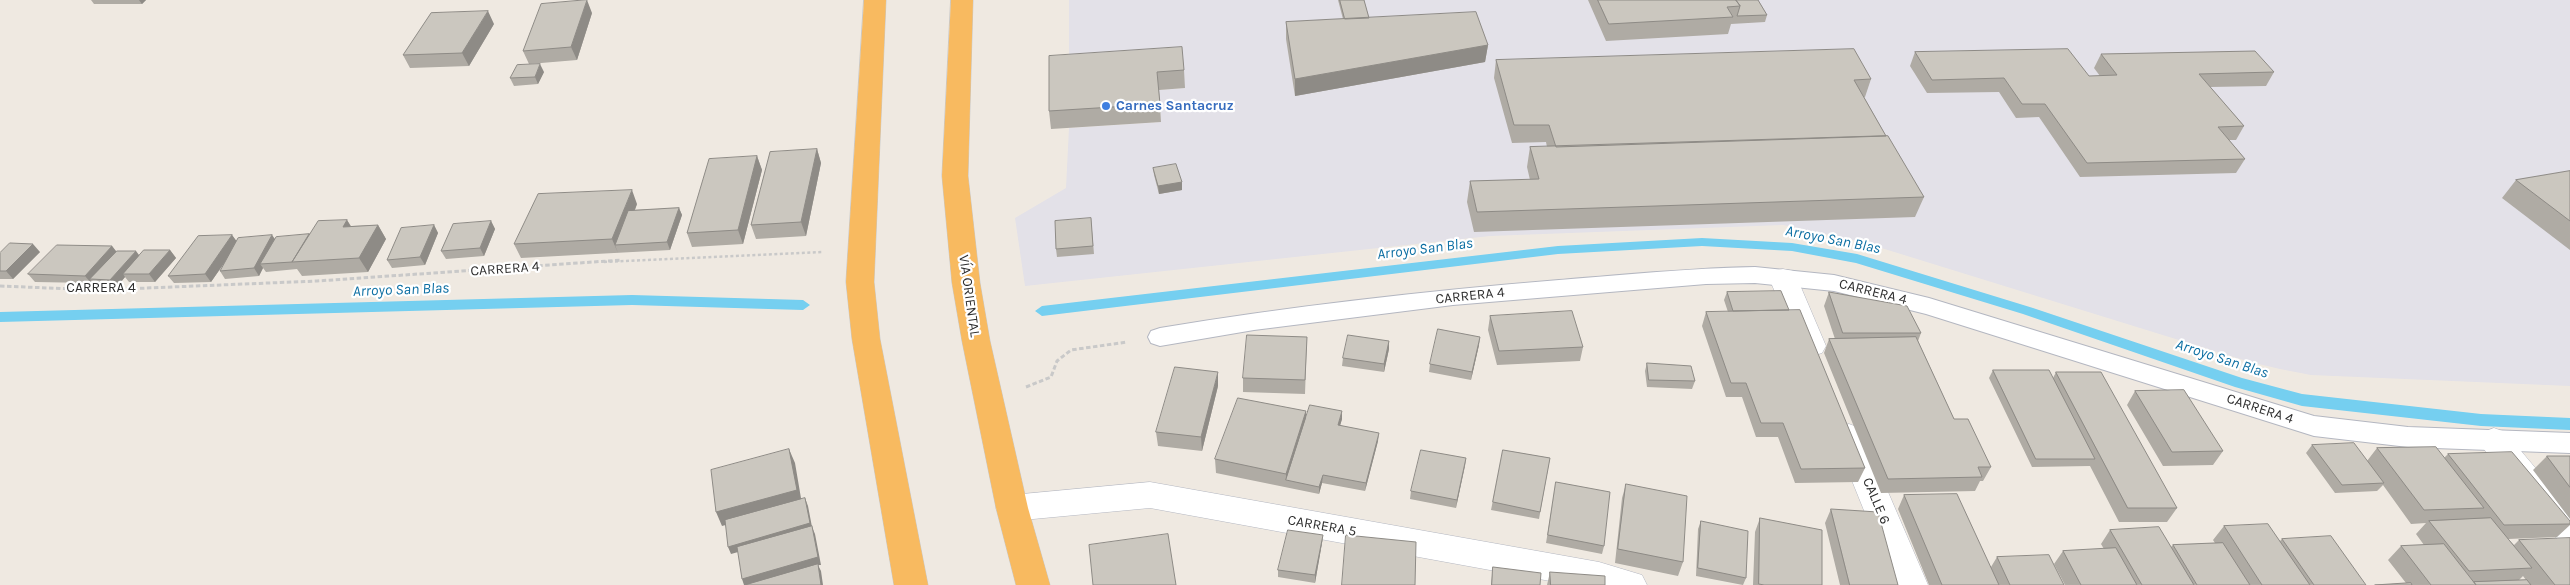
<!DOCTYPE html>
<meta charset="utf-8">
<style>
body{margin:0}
canvas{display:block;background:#efe9e1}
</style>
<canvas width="2570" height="585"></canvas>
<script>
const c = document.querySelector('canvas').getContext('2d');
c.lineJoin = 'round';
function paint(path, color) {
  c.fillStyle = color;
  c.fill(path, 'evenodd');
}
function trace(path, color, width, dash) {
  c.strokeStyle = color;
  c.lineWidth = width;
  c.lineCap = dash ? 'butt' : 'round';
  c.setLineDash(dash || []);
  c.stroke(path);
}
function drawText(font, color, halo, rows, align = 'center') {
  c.font = font + ' Karla,sans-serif';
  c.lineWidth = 4.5;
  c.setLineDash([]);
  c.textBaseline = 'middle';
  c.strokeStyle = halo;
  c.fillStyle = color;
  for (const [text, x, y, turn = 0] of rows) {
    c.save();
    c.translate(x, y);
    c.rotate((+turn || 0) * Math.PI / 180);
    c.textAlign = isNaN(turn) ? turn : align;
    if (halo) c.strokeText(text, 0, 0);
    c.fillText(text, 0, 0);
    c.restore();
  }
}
const industrial = new Path2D(`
 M1069 0H2570V386L2311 375 2280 369 2250 362 1862 242 1783 225 1490 236 1025 286 1015 218 1066 188 1069 128 1161 122 1158 90 1185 88 1069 72Z`);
const stream = new Path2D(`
 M1702 238 1792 243 1857 254 2033 308 2242 378 2302 394 2481 414 2570 418V430L2481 426 2302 406 2235 387 2023 314 1856 263 1792 251 1702 246 1558 254 1042 316 1035 311 1042 306 1558 246Z
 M632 295 803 300 810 305 803 310 632 305 0 322V312Z`);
const pathFar1 = new Path2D(`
 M604 262 823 252`);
const path = new Path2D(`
 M0 286 99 290 317 281 622 260
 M1026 387 1051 377 1057 361 1071 350 1127 342`);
const service = new Path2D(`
 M1755 267 1834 275 1929 298 2314 416 2408 427 2570 433V453L2408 447 2314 436 1926 314 1834 291 1755 283 1706 284 1453 305 1254 330 1160 346 1151 343 1148 337 1151 331 1160 328C1292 306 1425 291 1559 280 1624 275 1689 268 1755 267Z`);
const minor = new Path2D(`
 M1783 269 1793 271 1797 278 1826 346 1822 353 1812 356 1802 353 1798 346 1769 278 1773 271Z
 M1849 424 1860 428 1864 436 1928 585H1894L1834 436 1838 428Z
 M2494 428 2505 432 2570 509V545L2559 541 2483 448 2479 440 2483 432Z
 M1150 482 1599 562 1642 575 1647 585H1572L1150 508 1012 521 1001 517 996 508 1001 499 1012 495Z`);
const trunk = new Path2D(`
 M864 0H886L874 282 880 339 928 585H894L852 339 846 282Z
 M951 0H973L968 176 980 283 990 341 1028 508 1050 585H1016L996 508 962 341 952 283 942 176Z`);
const wall = new Path2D(`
 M91 0H146L142 4H94Z
 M1338 0H1364L1369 18 1488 45 1485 62 1295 96 1286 39V22L1343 19Z
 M1588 0H1758L1767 15 1765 22 1731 24 1728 34 1606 41Z
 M592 13 577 60 529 64 523 51Z
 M494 24 469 66 410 68 403 55Z
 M1915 52 2089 76H2100L2094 68 2101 54 2274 72 2266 86 2210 87 2244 126 2236 140H2229L2245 159 2236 173 2080 177 2039 117 2016 118 1999 92 1927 93 1910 66Z
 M1049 56 1184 70 1185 88 1159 90 1161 122 1051 129 1049 111Z
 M1496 60 1871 79 1865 97H1864L1886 136 1924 197 1915 217 1474 232 1467 202 1470 181 1530 180 1527 167 1530 147H1547L1546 142 1512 143 1494 78Z
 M544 72 538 84 514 86 510 78Z
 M817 149 821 163 806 236 756 239 751 225Z
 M757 156 762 170 743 244 692 247 687 233Z
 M1153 168 1182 182V190L1159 194 1154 175Z
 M2570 171V250L2502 198 2516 180Z
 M637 204 635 210 679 208 682 215 670 250 521 258 514 244Z
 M1091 218 1094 254 1057 257 1056 249Z
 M347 220 351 226 378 225 386 239 368 272 302 276 297 269 266 272 263 268 259 276 225 279 220 271 225 262 211 282 174 283 168 276 232 235 236 241 272 235 275 239 309 234Z
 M491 221 495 229 484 256 446 259 441 251Z
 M434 225 438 233 425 265 392 268 387 260Z
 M112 246 116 251 139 256 170 250 176 258 155 282H129L125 277 116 288 96 287 92 283H91L35 282 28 274Z
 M40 252 13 279H0V253Z
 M1727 292 1789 310 1865 468 1858 482 1795 483 1778 437H1756L1742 397H1726L1702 326 1706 312H1728L1724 300Z
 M1829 292 1921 333 1918 341 1954 419 1991 467 1983 481H1980L1975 491 1881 493 1824 353 1829 339H1835L1824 306Z
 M1490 316 1583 347 1580 361 1497 365 1488 330Z
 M1307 337 1305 394 1243 392V378Z
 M1389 341V349L1384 372 1342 366 1343 358Z
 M1479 345 1471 380 1429 372 1430 364Z
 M1647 363 1695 381 1692 389 1647 387 1645 371Z
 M1993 370 2053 378 2056 372 2177 508 2167 522H2119L2090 466 2032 467 1989 378Z
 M1218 386 1202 451 1158 446 1156 432Z
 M2135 391 2223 451 2213 465 2163 466 2127 405Z
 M1306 411V418L1342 419 1340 425 1378 441 1365 491 1322 483 1319 494 1216 473 1215 459Z
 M2312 445 2367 461 2377 448 2444 458 2448 454 2570 521V525L2557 537 2508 539 2514 545 2519 540 2570 585H2375L2406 583 2388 560 2401 546 2424 545 2416 534 2426 523 2411 524 2383 485 2377 491 2335 493 2306 453ZM2523 576 2526 580H2519Z
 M1503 450 1550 458 1539 519 1491 510Z
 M2547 456H2570V519L2533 470Z
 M1466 458 1456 508 1410 499 1411 491Z
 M1556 482 1604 546 1602 554 1546 543Z
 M1626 484 1683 562 1678 576 1615 563 1622 498Z
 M1904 495 1991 567 1997 557 2064 585H1929L1898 509Z
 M1831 509 1898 585H1840L1825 523Z
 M1760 518 1822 585H1753L1755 532Z
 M1701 521 1746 578 1743 585 1696 576 1698 529Z
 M2224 526 2280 541 2282 539 2366 585H2065L2054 564 2063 551 2104 549 2101 544 2110 530 2171 547 2173 545 2215 543 2213 540Z
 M1323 535 1322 543 1315 583 1278 577V570Z
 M1493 567 1540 585H1491Z
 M1550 572 1605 585H1547Z`);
const shadedWall = new Path2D(`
 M139 0H146L142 4Z
 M587 0 592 13 577 60 571 47Z
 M488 11 494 24 469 66 462 53Z
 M1488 45 1485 62 1295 96V79Z
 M540 64 544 72 538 84 535 77Z
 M817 149 821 163 806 236 801 222Z
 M757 156 762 170 743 244 738 230Z
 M1182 182V190L1159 194 1158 186Z
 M632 190 637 204 621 245H615L618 253 612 239Z
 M679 208 682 215 670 250 667 242Z
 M347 220 355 234 343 227Z
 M491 221 495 229 484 256 480 248Z
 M378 225 386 239 368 272 359 258Z
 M434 225 438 233 425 265 420 257Z
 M232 235 238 243 211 282 205 274Z
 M272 235 277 243 260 264 263 268 259 276 254 268Z
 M33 244 40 252 13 279 6 271Z
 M112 246 118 254 90 279 92 283H91L85 276Z
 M170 250 176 258 155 282 149 274Z
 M136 251 142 259 123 274 125 277 116 288 110 280Z
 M1480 337 1479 345 1471 380 1472 372Z
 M1389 341V349L1384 372V364Z
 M1218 372V386L1202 451 1201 437Z
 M1306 411V425L1286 480V474Z
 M1342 411V419L1338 433V425Z
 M1379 433 1378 441 1365 491 1366 483Z
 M789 449 795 463 802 504 722 526 716 512Z
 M1466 458 1465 466 1456 508 1457 500Z
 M1323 475 1322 483 1319 494V487Z
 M805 498 808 506 812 527 815 534 821 565H818L821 571 823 585H744L742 579 813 531 731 554 728 547Z
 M1323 535 1322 543 1315 583V575Z`);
const building = new Path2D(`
 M587 0 571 47 523 51 541 4Z
 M1340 0H1364L1369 18 1345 19Z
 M1598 0H1736L1740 6 1727 7 1733 17 1609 24Z
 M1736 0H1758L1767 15 1737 16 1740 6Z
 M488 11 462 53 403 55 431 13Z
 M1476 12 1488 45 1295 79 1286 22Z
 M1182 47 1184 70 1157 72 1160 104 1049 111V56Z
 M1854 49 1871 79 1854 80 1886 136 1556 147 1549 125H1514L1496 60Z
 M2068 49 2089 76 2117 75 2101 54 2255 51 2274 72 2199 74 2244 126 2218 127 2245 159 2087 163 2045 104H2022L2004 78 1932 80 1915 52Z
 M540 64 535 77 510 78 517 65Z
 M1888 136 1924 197 1477 212 1470 181 1539 179 1530 147Z
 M817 149 801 222 751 225 770 152Z
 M757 156 738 230 687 233 709 159Z
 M1176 164 1182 182 1158 186 1153 168Z
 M2570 171V221L2516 180Z
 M632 190 612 239 514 244 538 194Z
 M679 208 667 242 615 245 628 211Z
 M1091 218 1093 246 1056 249 1055 221Z
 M347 220 343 227 378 225 359 258 292 262 318 221Z
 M491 221 480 248 441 251 453 224Z
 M434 225 420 257 387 260 401 228Z
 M309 234 292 262 260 264 276 237Z
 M232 235 205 274 168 276 198 236Z
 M272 235 254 268 220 271 238 238Z
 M10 243 33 244 6 271H0V253Z
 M57 245 112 246 85 276 28 274Z
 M144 250H170L149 274H123Z
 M117 251H136L110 280 90 279Z
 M1781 291 1789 310 1733 311 1727 292Z
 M1829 292 1907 306 1921 333H1843Z
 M1800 310 1865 468 1801 469 1783 423H1761L1746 383H1731L1706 312Z
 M1572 311 1583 347 1499 351 1490 316Z
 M1438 329 1480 337 1472 372 1430 364Z
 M1247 335 1307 337 1305 380 1243 378Z
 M1348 335 1389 341 1384 364 1343 358Z
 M1916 337 1954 419H1968L1991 467H1978L1982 477 1888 479 1829 339Z
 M1647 363 1691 366 1695 381 1649 380Z
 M1175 367 1218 372 1201 437 1156 432Z
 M1993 370H2049L2095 459H2036Z
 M2056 372H2101L2177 508H2128Z
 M2184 390 2223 451 2172 452 2135 391Z
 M1238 398 1306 411 1286 474 1215 459Z
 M1310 405 1342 411 1338 425 1379 433 1366 483 1323 475 1319 487 1286 480Z
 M2354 443 2384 483 2342 485 2312 445Z
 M2436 447 2484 508 2424 510 2377 448Z
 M789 449 797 490 716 512 711 470Z
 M1421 450 1466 458 1457 500 1411 491Z
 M1503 450 1550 458 1540 512 1493 502Z
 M2512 452 2570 521V524L2504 525 2448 454Z
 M2547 456H2570V487Z
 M1556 482 1610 492 1604 546 1548 535Z
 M1626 484 1687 496 1683 562 1618 549Z
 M1957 494 1999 585H1942L1904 495Z
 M805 498 810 523 728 547 725 520Z
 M1831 509 1878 512 1898 585H1850Z
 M1760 518 1822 530V585H1764L1759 584Z
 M2491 518 2532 568 2469 571 2429 521Z
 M1701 521 1748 531 1746 578 1698 568Z
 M2268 524 2310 585H2262L2224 526Z
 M812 526 818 557 742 579 737 547Z
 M2159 527 2194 585H2142L2110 530Z
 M1288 530 1323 535 1315 575 1278 570Z
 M1168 534 1176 585H1093L1089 545Z
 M1346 535 1416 542 1415 585H1342Z
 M2331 536 2366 585H2314L2282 539Z
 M2570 538V585H2555L2519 540Z
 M2223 543 2250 585H2197L2173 545Z
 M2444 544 2476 585H2431L2401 546Z
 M2116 548 2137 585H2081L2063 551Z
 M2049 555 2064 585H2010L1997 557Z
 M818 564 821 585H745Z
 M1493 567 1541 573 1540 585H1492Z
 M1550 572 1605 576V585H1551Z
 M2527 580 2531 585H2476L2474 582Z
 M2411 583 2412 585H2375Z`);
const markers = [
 [1106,106,5,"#3f7fe0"]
];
const shopNames = [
 ["Carnes Santacruz",1116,106]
];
const streetNames = [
 ["CARRERA 4",505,269,-4],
 ["CARRERA 4",101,288],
 ["CARRERA 4",1873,292,14],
 ["VÍA ORIENTAL",969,296,82],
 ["CARRERA 4",1470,296,-6],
 ["CARRERA 4",2260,409,18],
 ["CALLE 6",1876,501,67],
 ["CARRERA 5",1322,526,10]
];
const waterNames = [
 ["Arroyo San Blas",1833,240,11],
 ["Arroyo San Blas",1425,249,-7],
 ["Arroyo San Blas",401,290,-2],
 ["Arroyo San Blas",2222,359,18]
];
paint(industrial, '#e3e1e8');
paint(stream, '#75cff0');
trace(service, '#b4b7c1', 2);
trace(minor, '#b4b7c1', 1);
trace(trunk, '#c9c9c9', 1);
trace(pathFar1, '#c9c9c9', 2.5, [3, 2.5]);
trace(path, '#c9c9c9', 3, [4.5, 2.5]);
paint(service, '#fff');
paint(minor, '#fff');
paint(trunk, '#f8ba60');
paint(wall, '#afaba4');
paint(shadedWall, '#8e8b86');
paint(building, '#cbc7bf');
trace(building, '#8e8b86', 1);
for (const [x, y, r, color] of markers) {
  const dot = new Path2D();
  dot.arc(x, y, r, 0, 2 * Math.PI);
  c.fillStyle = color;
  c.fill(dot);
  trace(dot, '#fff', 2);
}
drawText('bold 14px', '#366cbe', '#fff', shopNames, 'left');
drawText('14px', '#2e2e2e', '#fff', streetNames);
drawText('italic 15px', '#0d6fa3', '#fff', waterNames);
</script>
